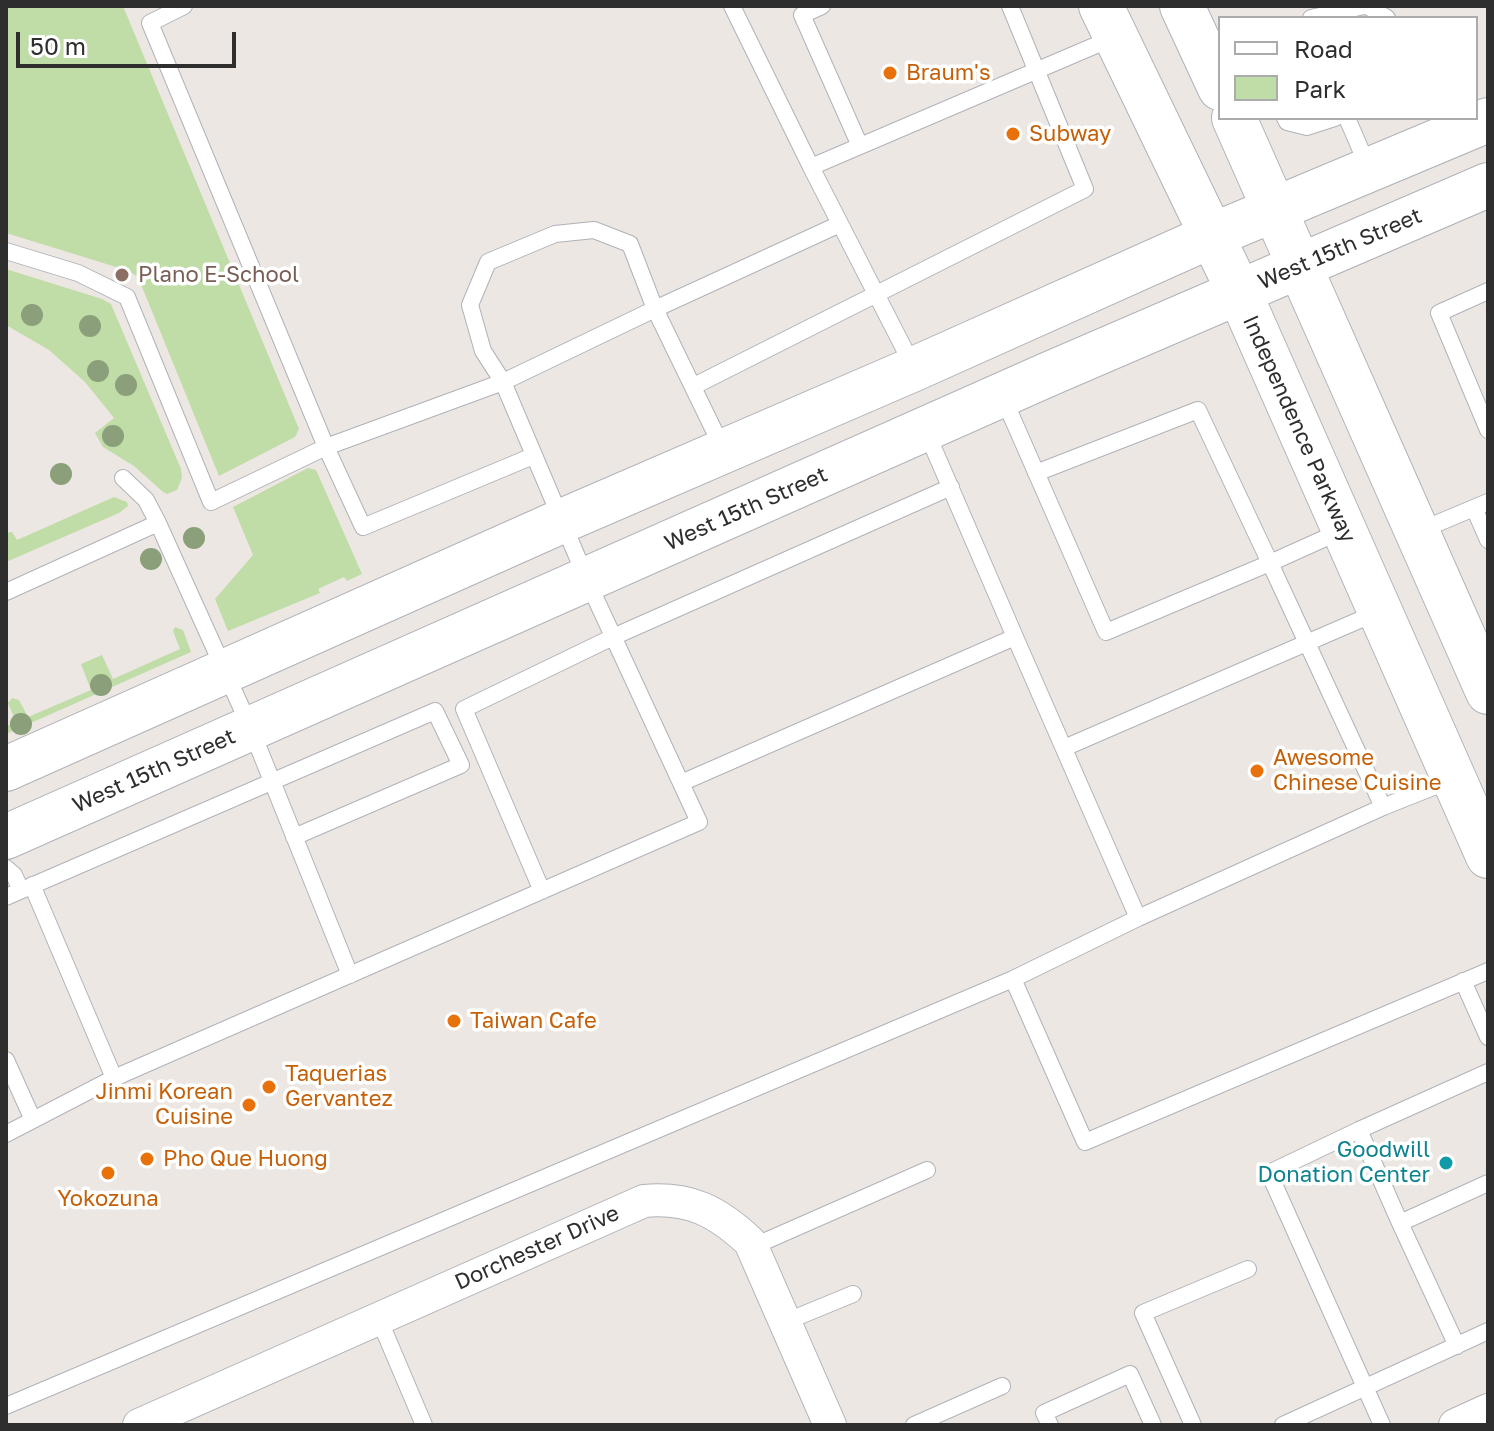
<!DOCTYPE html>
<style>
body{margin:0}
#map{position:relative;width:1494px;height:1431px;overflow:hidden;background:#ede7e3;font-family:"Golos Text",sans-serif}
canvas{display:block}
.frame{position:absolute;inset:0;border:8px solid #2e2e2e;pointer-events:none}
.legend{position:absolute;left:1218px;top:16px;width:260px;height:104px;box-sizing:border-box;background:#fff;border:2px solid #ababab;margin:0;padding:10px 14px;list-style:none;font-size:24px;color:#2e2e2e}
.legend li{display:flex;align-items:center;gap:16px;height:40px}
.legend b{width:40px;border:2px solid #ababab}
.scale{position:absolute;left:16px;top:32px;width:220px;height:36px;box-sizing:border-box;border:4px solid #2e2e2e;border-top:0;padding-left:10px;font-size:24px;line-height:28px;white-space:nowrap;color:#2e2e2e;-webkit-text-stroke:6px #fff;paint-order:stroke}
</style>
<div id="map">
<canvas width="1494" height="1431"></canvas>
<div class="frame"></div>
<ul class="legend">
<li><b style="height:10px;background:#fff"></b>Road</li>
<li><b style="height:22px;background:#c0dca7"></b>Park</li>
</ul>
<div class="scale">50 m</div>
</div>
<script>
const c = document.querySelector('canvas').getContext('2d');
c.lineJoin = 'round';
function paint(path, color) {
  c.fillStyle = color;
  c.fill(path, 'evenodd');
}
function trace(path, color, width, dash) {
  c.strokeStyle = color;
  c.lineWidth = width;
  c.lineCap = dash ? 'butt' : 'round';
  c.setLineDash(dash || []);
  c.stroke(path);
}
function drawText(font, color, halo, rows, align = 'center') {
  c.font = font + ' "Golos Text",sans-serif';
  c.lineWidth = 7;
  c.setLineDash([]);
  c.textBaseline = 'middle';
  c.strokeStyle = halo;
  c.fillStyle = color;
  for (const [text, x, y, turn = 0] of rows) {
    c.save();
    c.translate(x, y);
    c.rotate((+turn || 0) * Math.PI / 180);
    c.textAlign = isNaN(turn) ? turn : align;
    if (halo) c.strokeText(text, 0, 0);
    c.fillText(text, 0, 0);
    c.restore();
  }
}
const green = new Path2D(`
 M6 6H123L299 429 295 437 219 476 138 277 129 271 6 233Z
 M6 269 102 299 111 304 181 469 182 478 177 490 167 494 163 492 134 466 103 447 95 433 114 418 85 382 49 350 6 325Z
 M308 468 316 470 362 574 347 581 344 577 318 589 320 593 228 631 215 599 253 555 233 507Z
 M114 497 127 502 128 506 119 513 6 562V533L12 532 17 540Z
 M175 627 183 630 191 652 6 734V726L16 722 8 703 12 698 19 700 28 717 91 690 81 664 102 655 113 679 180 649 173 631Z`);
const service = new Path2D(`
 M732 6 811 167
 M822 6 802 15 860 146
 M1367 6 1387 18
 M1311 18 1364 6
 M1285 118 1287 122 1307 127 1335 118
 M1347 118 1369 169
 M6 251 78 273 127 297 211 502 326 447 363 527 533 456
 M1488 291 1439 313 1488 430
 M914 368 811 167 1115 37
 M694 386 1085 189 1010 6
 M1003 397 1106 632 1270 563 1198 410 1036 473
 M723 449 655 309 503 382 483 351 470 305 488 262 555 234 594 230 630 244 655 309 840 224
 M123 478 146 500 158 523 251 729 350 975
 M1474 508 1488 540
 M1341 531 1270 563 1383 807
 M1419 531 1488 502
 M6 592 158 523
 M1064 748 1378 612
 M681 783 1015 637 926 431
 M6 868 14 875 21 890
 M32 885 114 1078
 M542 891 464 709 613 637 951 487
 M6 897 435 711 461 765 294 837
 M1138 918 1383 807 1451 780
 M1013 979 1085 1142 1488 971
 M1463 981 1488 1037
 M6 1060 33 1120
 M1488 1072 1359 1130 1400 1223 1488 1183
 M1359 1130 1269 1173 1382 1425
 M6 1134 114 1078 699 822 587 580 503 382 326 447 150 23 184 6
 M1400 1223 1457 1346
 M752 1247 927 1170
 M379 1319 424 1425
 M785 1322 853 1294
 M6 1406 1013 979 1138 918 1015 637
 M914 1425 1002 1386
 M1050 1425 1044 1413 1130 1374 1153 1425
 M1193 1425 1143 1313 1248 1269
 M1283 1425 1488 1331`);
const minor = new Path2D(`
 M139 1425 644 1201C690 1197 717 1211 750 1242L830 1425
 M1455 1425 1488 1410`);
const secondary = new Path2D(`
 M1101 6 1239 292 1488 856
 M1182 6 1220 88
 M1234 118 1488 692
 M6 769 562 521 914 369 1211 236 1488 120
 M6 837 1049 374 1488 185`);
const trees = [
 [32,315],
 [90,326],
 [98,371],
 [126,385],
 [113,436],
 [61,474],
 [194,538],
 [151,559],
 [101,685],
 [21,724]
];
const markers = [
 [890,73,8,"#e8710a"],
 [1013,134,8,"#e8710a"],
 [122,275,8,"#8d6e63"],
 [1257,771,8,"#e8710a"],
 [454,1021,8,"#e8710a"],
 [269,1087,8,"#e8710a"],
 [249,1105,8,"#e8710a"],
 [147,1159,8,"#e8710a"],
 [1446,1163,8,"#0f9aa8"],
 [108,1173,8,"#e8710a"]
];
const foodNames = [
 ["Braum's",906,73],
 ["Subway",1029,134],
 ["Awesome",1273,758],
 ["Chinese Cuisine",1273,783],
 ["Taiwan Cafe",470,1021],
 ["Taquerias",285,1074],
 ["Gervantez",285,1099],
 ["Jinmi Korean",233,1092,"right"],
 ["Cuisine",233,1117,"right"],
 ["Pho Que Huong",163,1159],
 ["Yokozuna",108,1199,"center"]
];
const streetNames = [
 ["West 15th Street",1340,249,-23],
 ["Independence Parkway",1299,429,66],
 ["West 15th Street",746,509,-24],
 ["West 15th Street",154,771,-24],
 ["Dorchester Drive",537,1248,-24]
];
const educationNames = [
 ["Plano E-School",138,275]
];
const cultureNames = [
 ["Goodwill",1430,1150],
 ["Donation Center",1430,1175]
];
paint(green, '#c0dca7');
trace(service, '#afb2b8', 18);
trace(minor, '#afb2b8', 34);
trace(secondary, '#afb2b8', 46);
trace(service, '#fff', 16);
trace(minor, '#fff', 32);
trace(secondary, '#fff', 44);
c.fillStyle = '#8b9f7a';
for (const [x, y] of trees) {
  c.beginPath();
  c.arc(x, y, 11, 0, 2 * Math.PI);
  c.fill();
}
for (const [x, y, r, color] of markers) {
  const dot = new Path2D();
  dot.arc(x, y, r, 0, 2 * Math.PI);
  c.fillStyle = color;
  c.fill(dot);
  trace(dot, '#fff', 3);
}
drawText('22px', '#c56008', '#fff', foodNames, 'left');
drawText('22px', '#2e2e2e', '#fff', streetNames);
drawText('22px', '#785e54', '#fff', educationNames, 'left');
drawText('22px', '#0d838f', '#fff', cultureNames, 'right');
</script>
